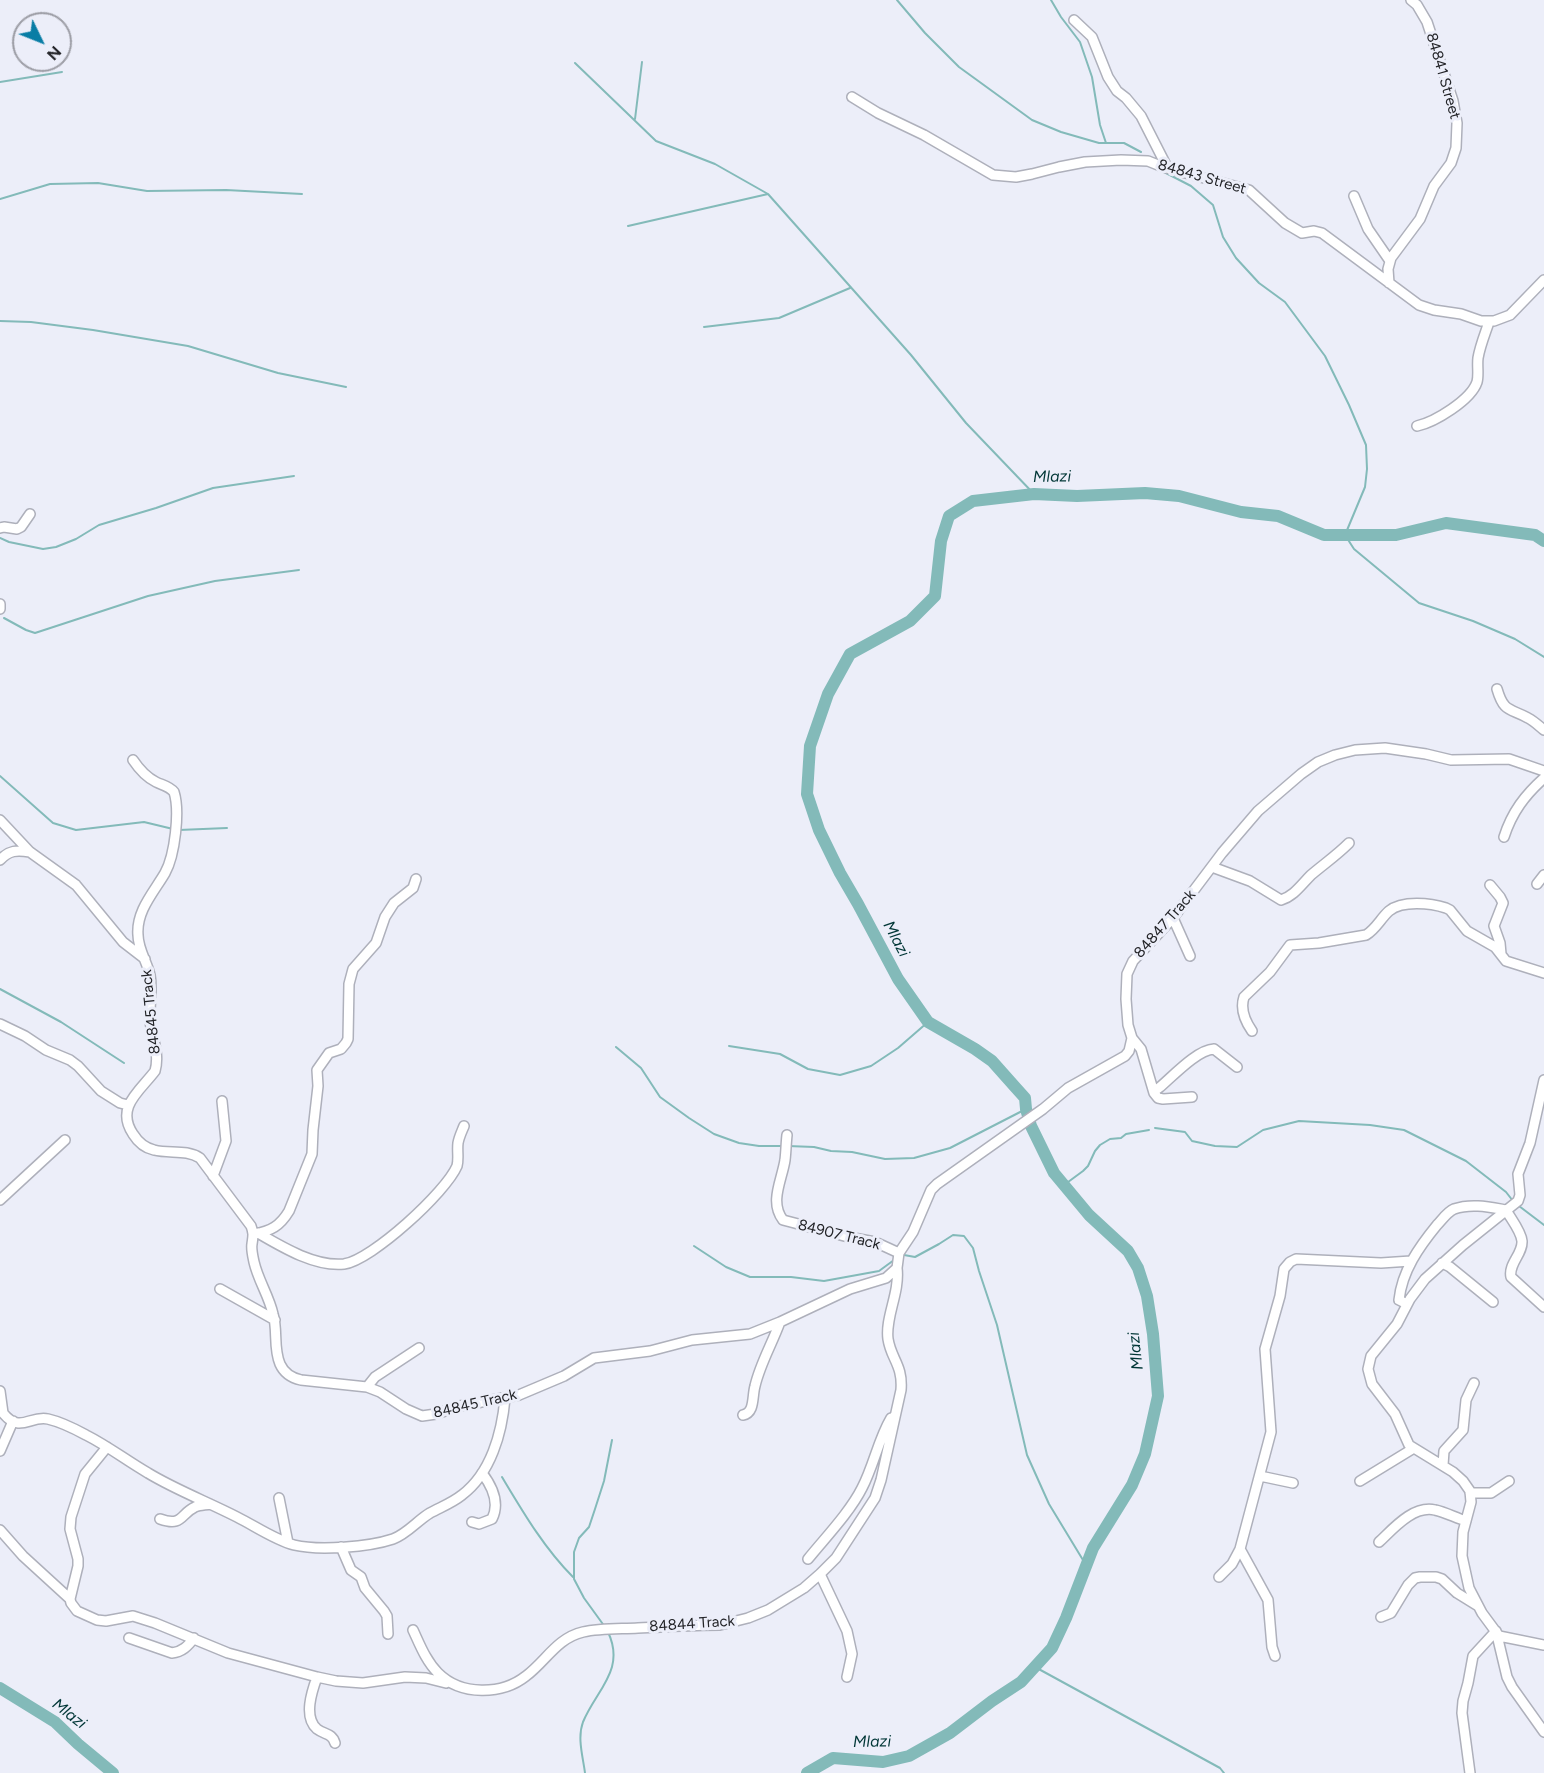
<!DOCTYPE html>
<style>
body{margin:0}
#map{position:relative;width:1544px;height:1773px;overflow:hidden;background:#eceef9;font-family:Figtree,sans-serif}
canvas{display:block}
.north{position:absolute;left:12px;top:12px;width:60px;height:60px;box-sizing:border-box;background:#eceef9;border:2px solid #9c9da5;border-radius:50%;rotate:133deg;font-size:16px;font-weight:700;line-height:24px;text-align:center;color:#232428}
.north::after{content:'';display:block;margin:auto;width:21px;height:27px;background:#087da5;clip-path:polygon(50% 0,100% 100%,50% 72%,0 100%)}
</style>
<div id="map">
<canvas width="1544" height="1773"></canvas>
<div class="north">N</div>
</div>
<script>
const c = document.querySelector('canvas').getContext('2d');
c.lineJoin = 'round';
function trace(path, color, width, dash) {
  c.strokeStyle = color;
  c.lineWidth = width;
  c.lineCap = dash ? 'butt' : 'round';
  c.setLineDash(dash || []);
  c.stroke(path);
}
function drawText(font, color, halo, rows, align = 'center') {
  c.font = font + ' Figtree,sans-serif';
  c.lineWidth = 6;
  c.setLineDash([]);
  c.textBaseline = 'middle';
  c.strokeStyle = halo;
  c.fillStyle = color;
  for (const [text, x, y, turn = 0] of rows) {
    c.save();
    c.translate(x, y);
    c.rotate((+turn || 0) * Math.PI / 180);
    c.textAlign = isNaN(turn) ? turn : align;
    if (halo) c.strokeText(text, 0, 0);
    c.fillText(text, 0, 0);
    c.restore();
  }
}
const stream = new Path2D(`
 M897 0 925 33 959 67 1032 120 1061 132 1099 143H1124L1141 152
 M1051 0 1061 17 1080 42 1092 77 1100 125 1106 143
 M575 63 656 141 715 164 768 194 911 355 966 423 1034 494
 M0 82 62 72
 M635 119 642 62
 M1164 172 1191 186 1213 205 1223 237 1236 258 1259 283 1285 302 1325 356 1349 405 1366 445 1367 469 1365 487 1345 535 1354 549 1419 603 1473 621 1515 639 1544 657
 M0 199 50 184 98 183 147 191 226 190 302 194
 M628 226 768 194
 M0 321 31 322 93 330 188 346 278 373 346 387
 M704 327 779 318 850 288
 M0 538 9 542 43 549 56 547 76 539 99 525 156 508 213 488 294 476
 M4 618 26 630 35 633 148 596 215 581 299 570
 M0 776 53 823 76 830 144 822 173 829
 M179 830 227 828
 M0 989 61 1022 124 1063
 M729 1046 780 1054 808 1069 840 1075 871 1066 898 1048 928 1022
 M616 1047 641 1068 660 1097 689 1118 714 1134 739 1143 759 1146H784
 M1155 1128 1185 1132 1192 1141 1215 1146 1237 1147 1263 1130 1299 1121 1370 1125 1404 1130 1466 1161 1506 1192 1513 1201
 M788 1146 814 1147 831 1151 852 1152 885 1159 914 1158 950 1148 1026 1109
 M1064 1185 1083 1171 1088 1166 1095 1151 1100 1145 1110 1139 1121 1138 1126 1134 1149 1130
 M1519 1206 1544 1225
 M694 1246 726 1267 750 1277H791L824 1281 879 1271 894 1260
 M904 1255 915 1257 939 1244 953 1235 964 1236 973 1248 979 1271 997 1325 1027 1455 1049 1504 1086 1565
 M502 1477C523 1512 544 1548 573 1577
 M605 1627 584 1598 574 1579V1552L579 1538 589 1527 595 1509 604 1481 612 1440
 M1035 1667 1220 1768 1224 1773
 M585 1773C583 1757 577 1738 583 1722 596 1690 626 1670 608 1632`);
const river = new Path2D(`
 M0 1688 55 1722 78 1744 113 1773
 M807 1773 833 1758 883 1762 909 1756 950 1733 992 1701 1021 1682 1052 1648 1066 1618 1093 1548 1132 1485 1145 1454 1158 1396 1153 1334 1147 1296 1138 1268 1128 1251 1089 1215 1054 1173 1031 1126 1026 1109 1025 1098 1016 1088 992 1061 975 1049 928 1022 898 979 858 904 840 873 819 830 807 794 810 746 828 694 850 654 910 621 935 596 941 541 949 516 973 501 1034 494 1077 496 1145 493 1179 496 1241 512 1278 516 1324 535H1396L1446 523 1535 535 1544 541`);
const minor = new Path2D(`
 M1074 20 1092 37 1108 77 1117 91 1126 98 1141 116 1167 167
 M852 97 878 113 924 135 993 175 1016 177 1032 174 1059 167 1085 162 1121 160 1148 161 1163 167 1249 190 1285 223 1302 233 1314 231 1322 233 1419 305 1434 310 1461 314 1481 321H1494L1510 315 1544 280
 M1354 196 1368 229 1390 261
 M1389 283 1388 269 1391 258 1420 219 1434 186 1451 163 1456 148 1457 123 1453 101 1427 22 1417 5 1411 0
 M1417 426C1435 422 1471 400 1477 382 1479 375 1477 366 1478 358 1480 346 1485 334 1489 322
 M0 528 4 527 17 529 21 527 30 514
 M0 604V609
 M1497 689C1504 713 1510 708 1528 718 1534 721 1539 726 1544 730
 M133 760C139 769 146 777 156 782 162 785 169 786 174 792 180 811 175 855 165 873 154 892 136 911 138 935 138 949 147 962 150 975 153 990 149 1005 150 1021 152 1037 160 1054 155 1071 140 1091 115 1107 133 1134 138 1142 145 1148 154 1150 170 1154 186 1149 200 1158L251 1226C254 1234 253 1236 252 1244 251 1249 253 1257 254 1262 258 1280 269 1296 273 1314 278 1330 273 1348 280 1364 284 1373 292 1378 301 1380L367 1387 380 1392 406 1409 422 1416 436 1414 460 1406 519 1395 564 1376 594 1358 650 1351 692 1340 750 1334 780 1322 850 1289 886 1278 897 1268 899 1253 913 1232 931 1190 937 1184 1043 1109 1068 1088 1125 1056 1129 1051 1132 1038 1128 1025 1126 999 1127 974 1133 961 1173 918 1222 853 1258 811 1301 774 1318 762 1335 755 1355 750 1385 748 1426 754 1451 760 1509 759 1544 771
 M0 820 30 852 76 885 123 942 145 959
 M1504 837C1512 812 1525 795 1544 778
 M0 860C9 850 17 850 30 852
 M1212 867 1250 881 1281 900C1294 896 1301 885 1311 875 1324 864 1337 855 1349 843
 M1537 884 1544 875
 M1490 885 1500 897 1503 903 1494 926 1500 943 1501 954
 M1173 918 1190 956
 M0 1024 25 1036 46 1050 70 1060 78 1066 101 1091 120 1103 128 1105
 M1252 1031C1245 1021 1240 1009 1244 997L1270 972 1290 945 1319 943 1366 935C1376 929 1381 918 1389 911 1402 900 1431 903 1446 908L1450 910 1467 931 1495 947 1506 961 1544 973
 M1132 1038 1141 1049 1154 1093 1158 1098 1163 1099 1192 1097
 M1544 1080 1530 1143 1518 1174 1520 1195 1518 1201 1463 1245 1425 1279 1410 1299 1397 1324 1371 1356 1368 1369 1372 1384 1395 1414 1409 1445 1453 1472 1463 1481 1470 1491 1471 1502 1463 1532 1462 1556 1469 1588 1482 1613 1499 1636 1544 1645
 M1153 1089 1156 1090 1160 1087C1174 1075 1197 1050 1214 1049L1237 1067
 M787 1135C786 1144 786 1152 785 1160 782 1180 769 1202 783 1220L848 1237 875 1242 899 1253
 M213 1176 226 1141 222 1101
 M0 1200 65 1140
 M258 1233C282 1247 315 1267 344 1264 372 1260 446 1192 457 1166 459 1159 457 1151 458 1143 459 1137 462 1131 464 1126
 M254 1234C271 1231 280 1226 289 1211L312 1154 313 1130 318 1086 317 1070 329 1053 341 1049 346 1043 348 1039 349 984 353 969 376 943 385 917 394 903 413 888 416 879
 M1442 1263 1450 1267 1493 1302
 M220 1289 275 1320
 M1407 1304 1399 1300C1402 1271 1419 1247 1437 1225 1442 1220 1447 1212 1454 1209 1471 1203 1489 1207 1506 1210 1511 1219 1521 1231 1522 1241 1523 1254 1508 1264 1511 1277L1544 1307
 M367 1387 375 1377 419 1348
 M0 1391 3 1413C20 1434 30 1415 48 1419 61 1422 75 1429 86 1435 108 1446 127 1461 148 1473 176 1490 208 1502 237 1517 255 1526 275 1540 294 1545 319 1551 369 1547 393 1539 407 1534 418 1520 430 1513 441 1507 452 1503 462 1495 491 1473 502 1433 505 1398
 M743 1415C755 1413 752 1396 755 1386 760 1364 772 1344 780 1322
 M107 1447 85 1474 71 1517 70 1529 78 1559V1566L70 1599 71 1603 77 1611 97 1620 106 1621 133 1616 155 1623 228 1653 317 1677 336 1681 363 1683 405 1677 426 1678 446 1683
 M0 1451 13 1421
 M1443 1465 1444 1451 1463 1430 1466 1400 1474 1383
 M1260 1476 1293 1483
 M1360 1481 1414 1448
 M1470 1493H1491L1509 1481
 M279 1498 288 1543
 M160 1519C183 1527 180 1514 195 1507 199 1505 205 1505 210 1504
 M472 1522 479 1524 492 1519C500 1503 492 1486 482 1473
 M0 1530 23 1556 70 1599
 M1379 1542C1393 1529 1413 1505 1435 1510 1445 1512 1456 1518 1466 1521
 M341 1547 351 1570 361 1577 365 1588 384 1611 387 1616 388 1634
 M1240 1549 1268 1600 1272 1647 1275 1656
 M808 1559C825 1538 850 1512 862 1488 874 1465 878 1440 891 1418
 M820 1574 847 1631 852 1654 847 1677
 M1219 1577 1232 1564 1240 1549 1271 1432 1265 1349 1280 1296 1284 1269 1290 1262 1296 1259 1381 1263 1411 1261
 M1381 1617 1391 1613 1408 1585 1415 1578 1420 1577H1436L1442 1579 1457 1593 1478 1606
 M413 1630C420 1645 426 1661 438 1673 461 1696 502 1695 526 1676 546 1661 557 1638 583 1632 600 1628 620 1629 638 1628 665 1627 692 1625 720 1625L748 1618 768 1610 804 1588 820 1574 836 1558 875 1498 881 1480 901 1390C903 1365 891 1359 888 1339 885 1317 900 1293 897 1268
 M1496 1631 1507 1677 1512 1687 1544 1732
 M129 1638 172 1653C182 1652 188 1646 194 1638
 M317 1677C312 1691 303 1717 317 1729 325 1735 332 1733 335 1743
 M1470 1773 1462 1713 1463 1701 1468 1683 1473 1656 1496 1631`);
const streetNames = [
 ["84841 Street",1443,76,74],
 ["84843 Street",1202,177,16],
 ["84847 Track",1165,924,-49],
 ["84845 Track",151,1012,-96],
 ["84907 Track",839,1235,14],
 ["84845 Track",475,1404,-13],
 ["84844 Track",692,1624,-4]
];
const waterNames = [
 ["Mlazi",1052,477,-1],
 ["Mlazi",896,939,62],
 ["Mlazi",1136,1351,-96],
 ["Mlazi",69,1714,38],
 ["Mlazi",872,1742,-1]
];
trace(stream, '#83bab9', 2);
trace(river, '#83bab9', 12);
trace(minor, '#aeb0bb', 12);
trace(minor, '#fff', 9);
drawText('15px', '#232428', '#eceef9', streetNames);
drawText('italic 16px', '#003636', '#eceef9', waterNames);
</script>
